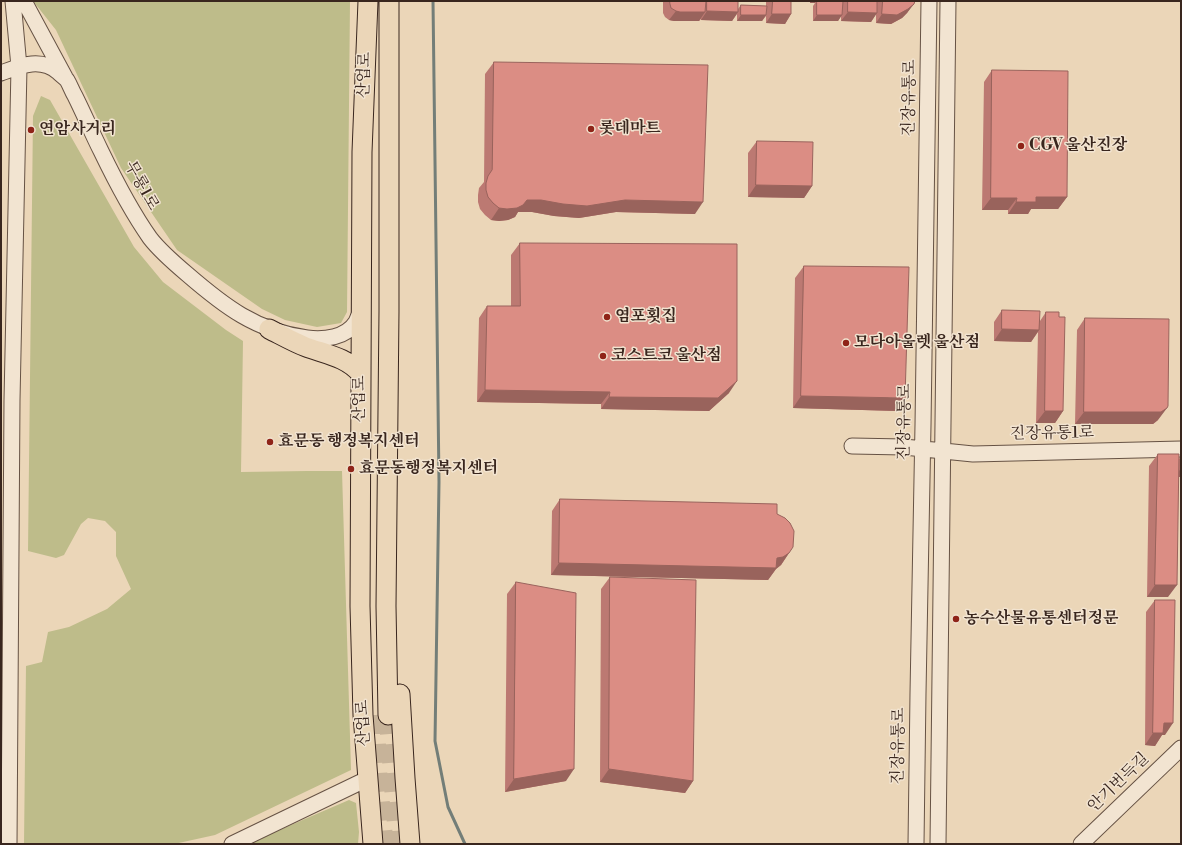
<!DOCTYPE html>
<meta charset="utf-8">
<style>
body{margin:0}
#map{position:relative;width:1182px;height:845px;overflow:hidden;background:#ebd6b8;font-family:"Libre Bodoni",serif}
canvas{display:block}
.frame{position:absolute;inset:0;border:2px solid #39261e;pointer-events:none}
</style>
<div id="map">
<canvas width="1182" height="845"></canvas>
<div class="frame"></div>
</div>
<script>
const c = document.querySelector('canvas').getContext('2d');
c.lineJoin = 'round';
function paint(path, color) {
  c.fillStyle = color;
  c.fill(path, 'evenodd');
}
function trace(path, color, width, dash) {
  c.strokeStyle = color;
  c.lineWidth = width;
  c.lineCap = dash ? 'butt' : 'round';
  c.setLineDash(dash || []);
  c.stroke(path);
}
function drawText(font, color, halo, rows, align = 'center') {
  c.font = font + ' "Libre Bodoni","Noto Serif KR",serif';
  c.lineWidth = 3;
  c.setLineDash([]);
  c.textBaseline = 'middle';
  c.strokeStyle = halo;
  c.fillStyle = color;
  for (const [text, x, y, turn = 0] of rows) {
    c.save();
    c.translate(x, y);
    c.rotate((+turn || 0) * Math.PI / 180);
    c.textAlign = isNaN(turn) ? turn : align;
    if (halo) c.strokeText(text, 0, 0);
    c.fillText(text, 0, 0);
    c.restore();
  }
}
const green = new Path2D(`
 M33 1H350L347 312 341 323 317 327 285 320 262 309 177 250 121 168 56 30Z
 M41 96 50 100 134 247 163 282 226 330 243 341 241 472 307 471H342L351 770 215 835 174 844H24L26 666 42 662 48 632 69 627 107 609 131 589 116 556V532L105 521 88 518 81 524 64 555 56 558 28 551 33 116Z
 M349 800 356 803 359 832 358 844H247Z`);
const stream = new Path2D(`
 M433 1 439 482 435 741 448 807 465 844`);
const majorTunnel = new Path2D(`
 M375 715 378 777 384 844
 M388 715 398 844`);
const minor = new Path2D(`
 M24 1 65 77
 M1 73C20 66 40 57 58 72 61 75 64 77 67 80 70 85 72 91 75 96 84 114 92 133 101 151 115 180 131 211 150 238 160 251 174 263 187 274 224 306 256 331 307 338 324 340 346 338 356 322 358 318 359 314 361 311
 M852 446 904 447 973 454 1181 449
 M9 844 12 400 19 67 13 1
 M232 844 367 779
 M916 844 918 693 923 425 929 1
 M938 844 948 1
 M1081 844 1181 748`);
const major = new Path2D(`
 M368 1 362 152 360 606 363 715 373 844
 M269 329C281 335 293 342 306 347 325 354 347 357 361 374
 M400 694 405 778 410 844
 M388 715 386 606 389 311V1`);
const wall = new Path2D(`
 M663 1H738V9L741 5 766 6V1H791V14L785 24 766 23V16L762 21H737V14L732 21 701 20V19L699 21H674L669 20 665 17 663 13Z
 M810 1H915L907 13 902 18 891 24 876 23V14L871 22 841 21V16L838 21H813V6L815 3H810Z
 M494 62 695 214 616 212 579 218 554 216 532 212H518L515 217 508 220 499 221 491 220 485 215 480 209 478 202V195L479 188 484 182 485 74Z
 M992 70 1067 197 1058 209H1031L1028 214H1008V210H982L984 82Z
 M757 141 812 186 804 198 748 197V153Z
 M520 243 729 393 709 411 601 409V404L477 402 479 318 487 306H511V255Z
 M804 266 897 411 793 408 795 278Z
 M1002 310 1040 321 1046 312 1063 411 1055 423H1036L1038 332 1031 342 994 341V322Z
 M1085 318 1158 420 1153 424H1075L1077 330Z
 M1158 454 1179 459 1181 456V477H1179L1168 597H1147L1149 466Z
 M560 499 777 514 789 553 781 565 776 569 768 580 551 575 552 511Z
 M610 577 693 781 685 793 600 782 601 589Z
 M516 582 566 781 505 792 507 594Z
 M1155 600 1165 735H1162L1155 746 1145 745 1146 612Z`);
const shadedWall = new Path2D(`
 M811 1H816L815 3H810Z
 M914 4 907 13 902 18 891 24 876 23 882 14Z
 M676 11 705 12 699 21H674L669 20Z
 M707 11 738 12 732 21 701 20Z
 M848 12 877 13 871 22 841 21Z
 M772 14H791L785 24 766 23Z
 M741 15H766L762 21H737Z
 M817 15H842L838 21H813Z
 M756 185 812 186 804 198 748 197Z
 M1036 197H1067L1058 209H1031L1028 214H1008L1016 202Z
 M991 198H1017L1008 210H982Z
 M527 200H625L703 202 695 214 616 212 579 218 554 216 532 212H518L515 217 508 220 499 221 491 220 499 208Z
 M1002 329 1039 330 1031 342 994 341Z
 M737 381 729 393 709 411 601 409 609 397Z
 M485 390 610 392 601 404 477 402Z
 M801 396 905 398 897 411 793 408Z
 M1167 408 1158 420 1153 424H1075L1084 412Z
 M1045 411H1063L1055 423H1036Z
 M1181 468V477H1175Z
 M789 553 781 565 776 569 768 580 551 575 559 563 777 558Z
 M1155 585H1177L1168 597H1147Z
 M1164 723H1173L1165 735H1162L1155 746 1145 745 1153 733Z
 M574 769 566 781 505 792 514 779Z
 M609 769 693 781 685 793 600 782Z`);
const building = new Path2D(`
 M670 1H706L705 12H680L676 11 671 8 670 4Z
 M707 1H738V12L707 11Z
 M773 1H791V14H772Z
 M817 1H843L842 15H817Z
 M848 1H877V13L848 12Z
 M883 1H915L914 4 908 9 897 15 882 14Z
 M741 5 767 6 766 15H741Z
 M494 62 708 65 703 202 625 200 587 206 563 204 541 200H527L523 205 517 208 507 209 499 208 493 203 488 197 486 190V183L488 176 492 170Z
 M992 70 1068 71 1067 197H1036V202H1016L1017 198H991Z
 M757 141 813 142 812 186 756 185Z
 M520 243 737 244V381L718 398 609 397 610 392 485 390 487 306H520Z
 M804 266 909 267 905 398 801 396Z
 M1002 310 1040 311 1039 330 1002 329Z
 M1046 312H1059V317H1065L1063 411H1045Z
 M1085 318 1169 319 1168 406 1167 408 1161 412H1084Z
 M1158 454H1179L1177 585H1155Z
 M560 499 777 504V514L785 518 790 523 794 531 793 547 789 553 783 557 777 558 776 568 559 563Z
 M610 577 696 580 693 781 609 769Z
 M516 582 576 593 574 769 514 779Z
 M1155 600H1175L1173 723H1164L1163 733H1153Z`);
const markers = [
 [591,129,4,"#8f2418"],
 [31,130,4,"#8f2418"],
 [1021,146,4,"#8f2418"],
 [607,317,4,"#8f2418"],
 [846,343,4,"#8f2418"],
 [603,356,4,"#8f2418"],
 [270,442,4,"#8f2418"],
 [351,469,4,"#8f2418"],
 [956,619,4,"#8f2418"]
];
const streetNames = [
 ["산업로",365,75,-88],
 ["진장유통로",910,98,-89],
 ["무룡1로",141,186,61],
 ["산업로",360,399,-90],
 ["진장유통로",905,422,-89],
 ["진장유통1로",1052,434,-1],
 ["산업로",364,723,-93],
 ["진장유통로",899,746,-89],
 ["안기번득길",1119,783,-44]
];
const poiNames = [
 ["롯데마트",599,129],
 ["연암사거리",39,130],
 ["CGV 울산진장",1029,146],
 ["염포횟집",615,317],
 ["모다아울렛 울산점",854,343],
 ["코스트코 울산점",611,356],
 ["효문동 행정복지센터",278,442],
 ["효문동행정복지센터",359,469],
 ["농수산물유통센터정문",964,619]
];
paint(green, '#bebc8a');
trace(stream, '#737e78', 3);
trace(majorTunnel, '#c7b399', 19, [19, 10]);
trace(minor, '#665244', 17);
trace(major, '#39261e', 21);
trace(minor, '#f2e4d1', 15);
trace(major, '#ebd6b8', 19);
paint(wall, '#bc7972');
paint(shadedWall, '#99635c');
paint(building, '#db8d84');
trace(building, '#99635c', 1);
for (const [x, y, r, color] of markers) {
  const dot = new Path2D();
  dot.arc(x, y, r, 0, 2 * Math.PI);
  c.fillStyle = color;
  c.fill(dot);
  trace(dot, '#f2e4d1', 1.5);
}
drawText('16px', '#39261e', '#f2e4d1', streetNames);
drawText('bold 16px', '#39261e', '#f2e4d1', poiNames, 'left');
</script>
